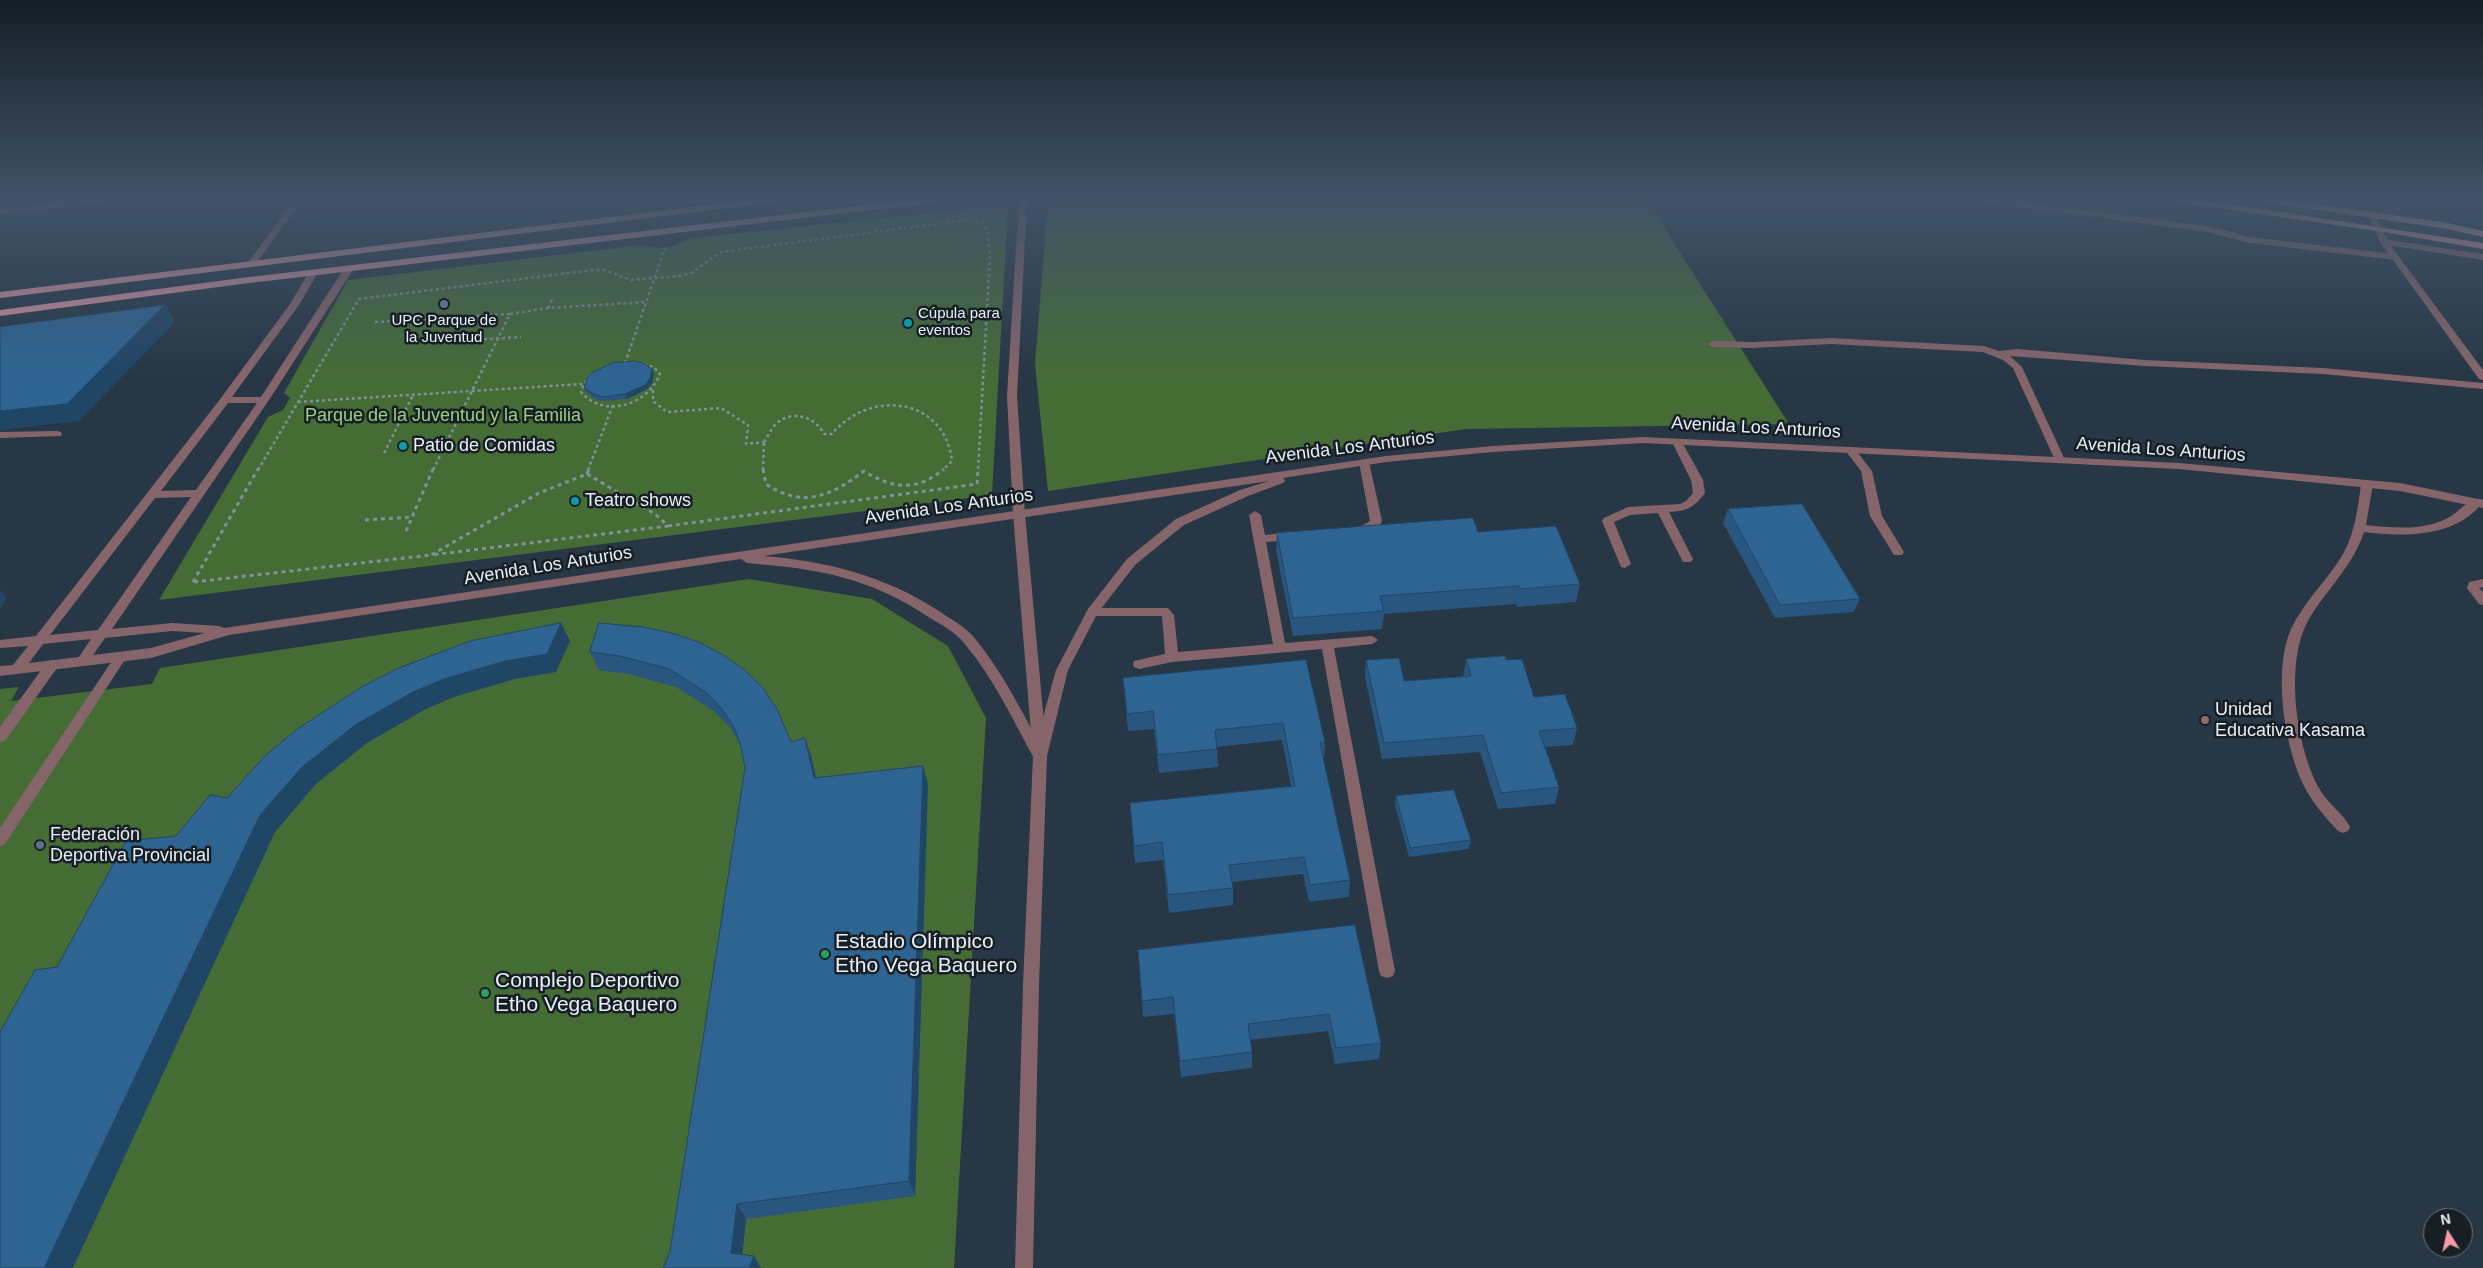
<!DOCTYPE html>
<meta charset="utf-8">
<style>
body{margin:0}
#map{position:relative;width:2483px;height:1268px;overflow:hidden;background:#273745;font-family:Helvetica,sans-serif}
canvas{display:block}
.north{position:absolute;left:2423px;top:1208px;width:50px;height:50px;box-sizing:border-box;background:#171e24;border:1px solid #6a7279;border-radius:50%;rotate:350deg;font-size:14px;font-weight:700;line-height:20px;text-align:center;color:#e6f0f9}
.north::after{content:'';display:block;margin:auto;width:18px;height:22px;background:#f49aa6;clip-path:polygon(50% 0,100% 100%,50% 72%,0 100%)}
</style>
<div id="map">
<canvas width="2483" height="1268"></canvas>
<div class="north">N</div>
</div>
<script>
const c = document.querySelector('canvas').getContext('2d');
c.lineJoin = 'round';
function paint(path, color) {
  c.fillStyle = color;
  c.fill(path, 'evenodd');
}
function trace(path, color, width, dash) {
  c.strokeStyle = color;
  c.lineWidth = width;
  c.lineCap = dash ? 'butt' : 'round';
  c.setLineDash(dash || []);
  c.stroke(path);
}
function drawText(font, color, halo, rows, align = 'center') {
  c.font = font + ' Helvetica,sans-serif';
  c.lineWidth = 5;
  c.setLineDash([]);
  c.textBaseline = 'middle';
  c.strokeStyle = halo;
  c.fillStyle = color;
  for (const [text, x, y, turn = 0] of rows) {
    c.save();
    c.translate(x, y);
    c.rotate((+turn || 0) * Math.PI / 180);
    c.textAlign = isNaN(turn) ? turn : align;
    if (halo) c.strokeText(text, 0, 0);
    c.fillText(text, 0, 0);
    c.restore();
  }
}
const green = new Path2D(`
 M1067 199H1646L1789 424 1466 429 1048 491 1035 364 1048 202Z
 M1008 205 992 495 159 600 268 417 283 410 290 398 284 393 348 280 641 245C661 250 672 249 690 238Z
 M749 579 872 599 948 646 986 718 954 1268H0V689L19 687 11 701 152 684 160 668Z`);
const pathFar1 = new Path2D(`
 M548 308 552 300
 M510 314 548 308 647 302
 M375 322 510 314 433 470
 M472 340 521 337
 M632 362 654 367 660 374C648 405 604 419 581 392 588 369 610 365 632 362Z
 M625 363 665 248
 M653 390V401L667 412 721 408 748 425 746 444 764 442
 M298 402 582 384
 M764 442C768 437 770 430 775 425 790 409 815 416 824 434H832C869 389 944 396 952 461L943 470
 M384 453 413 395
 M258 470 359 299 593 270H604L631 280 679 276 691 273 721 252 967 220 983 223 987 230 990 254 978 470
 M588 470 613 405
 M763 470 764 442`);
const path = new Path2D(`
 M763 469 766 484C803 509 831 496 864 471 893 489 916 492 944 469
 M587 474 655 514 668 526 431 555 539 493Z
 M587 474 589 469
 M365 520 412 517
 M668 526 977 484 978 469
 M406 531 433 469
 M193 582 258 469
 M194 582 431 555`);
const service = new Path2D(`
 M1877 199H1890L1881 203Z
 M1976 199H2000L2207 226 2250 237 2395 254 2400 257 2395 260 2250 243 2207 232 1980 202Z
 M1677 439 1682 442 1703 480 1705 493C1694 508 1686 511 1669 512L1693 559 1691 562H1683L1658 513 1630 515 1614 522 1631 564 1625 568 1621 567 1602 521 1604 518 1628 507 1680 504 1686 501 1693 493 1691 480 1672 442Z
 M1850 447 1854 448 1872 471 1882 516 1904 552 1902 555H1894L1870 516 1861 471 1845 450Z
 M1364 459 1369 462 1382 521 1378 528 1359 535 1353 531 1370 521 1359 462Z
 M2367 480 2373 484 2366 525C2393 528 2423 531 2448 518 2458 513 2470 497 2481 499L2483 502C2456 538 2403 537 2364 532 2353 566 2327 589 2309 619 2284 662 2296 746 2319 788 2327 803 2343 813 2350 827L2348 831 2343 833 2338 831C2324 816 2311 801 2302 782 2284 743 2273 669 2291 629 2304 601 2328 580 2343 554 2355 532 2358 508 2361 484Z
 M1255 511 1261 515 1265 535 1292 532 1298 536 1292 540 1266 542 1285 643 1372 636 1378 640 1372 644 1334 648 1395 971 1393 976 1387 978 1381 976 1379 971 1322 649 1172 662 1139 669 1134 667 1133 664 1134 661 1165 654 1162 616H1092L1086 612 1092 608H1168L1174 615 1178 652 1273 644 1249 515Z
 M2483 579V587L2479 588 2483 592V605L2479 604 2467 588 2469 582Z
 M120 653 124 655 126 658 124 661 5 844 0 846V828L116 655Z
 M52 660 57 662 58 665 57 668 5 741 0 742V727L47 662Z`);
const minor = new Path2D(`
 M85 199H113L109 202 0 214V208Z
 M295 199H303L255 265H249V261Z
 M1019 199H1027L1017 396 1025 514 1047 756 1039 985 1033 1268H1015L1023 985 1033 756 1013 514 1007 396Z
 M2384 239 2483 254V260L2381 244 2380 242Z
 M1831 338 1984 346 1999 351 2018 349 2145 360 2323 368 2483 383V389L2323 374 2145 366 2010 356 2022 367 2065 460 2060 463 2055 460 2013 368 2003 360 1983 352 1831 344 1753 348 1713 347 1708 344 1713 341 1753 342Z
 M57 431 61 432 62 434 61 436 0 438V432Z`);
const tertiary = new Path2D(`
 M2369 214H2375L2388 242 2483 370V380L2479 379 2380 242 2368 216Z
 M348 267 353 270 269 400 112 629 172 623 219 626 224 628 1386 456 1493 446 1643 437 2179 463 2400 483 2483 500V508L2400 491 2179 469 1643 443 1493 452 1386 462 1283 478 1285 481 1283 483 1248 496 1184 525 1135 565 1097 614 1068 670 1047 756 1045 760H1035C1013 720 993 677 964 643 955 632 942 625 930 618 869 577 819 569 747 563L741 559 229 635 151 658 0 676V666L13 665 28 646 0 648V640L36 636 221 398 290 304 309 272H315L317 274 299 305 232 397H261L343 270ZM228 403H257L196 490 161 491ZM1269 481 1240 490 1176 519 1127 559 1088 609 1056 670 1037 739C1018 704 999 667 973 636 964 626 950 619 939 611 885 576 827 561 763 556ZM191 497 98 630 50 635 155 498ZM172 631 205 633 151 648 93 655 105 638ZM91 639 79 657 29 663 43 644Z`);
const primary = new Path2D(`
 M756 199H781L777 202 0 298V292Z
 M917 199H944L940 202 241 284 0 316V310L241 278Z`);
const trunk = new Path2D(`
 M2171 199H2196L2483 243V249L2377 231 2176 202Z
 M2258 199H2283L2448 223 2483 231V237L2448 229 2263 202Z`);
const wall = new Path2D(`
 M652 369 654 374 652 383 647 389 627 399 604 401 595 399 586 392 584 388Z
 M1728 509 1860 599 1854 612 1775 618 1723 523Z
 M1478 532 1580 584 1576 602 1517 607 1516 604 1384 614 1382 629 1293 636 1276 550 1277 533Z
 M599 623 791 742 811 756 816 777 928 784 915 1196 746 1219 742 1254 754 1256 761 1268H663L670 1252 745 768 741 747 740 743 729 726 714 711 676 687 629 674 599 670 590 652Z
 M1466 659 1506 660 1534 697 1577 728 1573 745 1545 747 1559 787 1555 804 1498 809 1480 752 1382 759 1365 677 1366 660 1404 681 1463 677Z
 M1306 660 1325 742 1324 760H1323L1350 880 1349 897 1309 902 1303 874 1232 882 1233 888V905L1169 913 1163 860 1135 863 1130 803 1291 786 1282 740 1217 747 1218 767 1159 773 1154 729 1128 731 1123 678Z
 M1396 796 1471 840 1469 849 1409 857 1395 805Z
 M1355 925 1381 1043 1379 1059 1335 1064 1328 1031 1250 1040 1252 1052V1068L1181 1077 1174 1014 1143 1017 1142 1001Z`);
const shadedWall = new Path2D(`
 M165 305 175 322 79 421 0 430V411Z
 M652 369 654 374 652 383 647 389 627 399 625 394Z
 M0 590 7 598 0 609Z
 M561 623 570 641 556 672 515 679 454 697 424 710 367 743 316 784 275 832 73 1268H44L260 815 302 767 355 725 413 692Z
 M805 738 811 756 820 795 814 778Z
 M923 766 928 784 915 1196 909 1181Z
 M737 1204 746 1219 741 1267 731 1253Z
 M754 1256 761 1268H749Z`);
const building = new Path2D(`
 M165 305 67 404 0 411V327Z
 M634 361 643 363 652 369 650 379 645 385 625 394 603 397 594 394 584 388 587 378 593 372 612 363Z
 M1802 504 1860 599 1780 605 1728 509Z
 M1473 518 1478 532 1556 526 1580 584 1520 589 1519 586 1380 596 1384 611 1293 618 1277 533Z
 M561 623 547 654 505 661 444 679 413 692 355 725 302 767 260 815 44 1268H0V1032L35 970 57 967 126 841 176 836 210 795 227 798 266 755 296 730 363 686 399 668 470 641Z
 M599 623 643 627 671 633 699 642 723 655 745 670 763 688 777 709 791 742 805 738 814 778 923 766 909 1181 737 1204 731 1253 754 1256 749 1268H663L670 1252 745 768 741 747 734 727 722 709 707 693 669 669 620 656 590 652Z
 M1505 656 1506 660 1522 659 1534 697 1565 694 1577 728 1539 731 1559 787 1501 793 1483 735 1384 743 1366 660 1399 658 1404 681 1471 676 1466 659Z
 M1306 660 1325 742 1320 743 1350 880 1310 885 1304 857 1229 865 1233 888 1168 895 1162 842 1134 846 1130 803 1295 786 1283 723 1215 730 1217 749 1158 755 1153 711 1127 714 1123 678Z
 M1454 790 1471 840 1410 848 1396 796Z
 M1355 925 1381 1043 1336 1048 1329 1014 1248 1024 1252 1052 1180 1061 1173 997 1142 1001 1138 950Z`);
const markers = [
 [444,304,5,"#5c6f8a"],
 [908,323,5,"#0f9aa8"],
 [403,446,5,"#0f9aa8"],
 [575,501,5,"#0f9aa8"],
 [2205,720,5,"#8d6e63"],
 [40,845,5,"#5c6f8a"],
 [825,954,5,"#2e9e5b"],
 [485,993,5,"#2e9e5b"]
];
const farPoinames = [
 ["Cúpula para",918,314],
 ["eventos",918,331],
 ["UPC Parque de",444,321,"center"],
 ["la Juventud",444,338,"center"]
];
const parkNames = [
 ["Parque de la Juventud y la Familia",443,416]
];
const streetNames = [
 ["Avenida Los Anturios",1756,428,3],
 ["Avenida Los Anturios",1350,448,-7],
 ["Avenida Los Anturios",2161,450,4],
 ["Avenida Los Anturios",949,507,-8],
 ["Avenida Los Anturios",548,566,-9]
];
const poiNames = [
 ["Patio de Comidas",413,446],
 ["Teatro shows",585,501],
 ["Unidad",2215,710],
 ["Educativa Kasama",2215,731],
 ["Federación",50,835],
 ["Deportiva Provincial",50,856]
];
const nearPoinames = [
 ["Estadio Olímpico",835,942],
 ["Etho Vega Baquero",835,966],
 ["Complejo Deportivo",495,981],
 ["Etho Vega Baquero",495,1005]
];
paint(green, '#456c35');
trace(pathFar1, '#83909b', 2.5, [3, 3]);
trace(path, '#83909b', 3, [4, 4]);
paint(service, '#86656a');
paint(minor, '#86656a');
paint(tertiary, '#86656a');
paint(primary, '#d5939e');
paint(trunk, '#e49ca8');
paint(wall, '#28567e');
paint(shadedWall, '#204666');
paint(building, '#2e6492');
trace(building, '#204666', 1);
const sky = c.createLinearGradient(0, 0, 0, 377);
sky.addColorStop(0, '#151e26');
sky.addColorStop(0.53, '#415368');
sky.addColorStop(1, '#41536800');
c.fillStyle = sky;
c.fillRect(0, 0, 2483, 377);
for (const [x, y, r, color] of markers) {
  const dot = new Path2D();
  dot.arc(x, y, r, 0, 2 * Math.PI);
  c.fillStyle = color;
  c.fill(dot);
  trace(dot, '#171e24', 2);
}
drawText('15px', '#e6f0f9', '#171e24', farPoinames, 'left');
drawText('18px', '#98d281', '#171e24', parkNames);
drawText('18px', '#e6f0f9', '#171e24', streetNames);
drawText('18px', '#e6f0f9', '#171e24', poiNames, 'left');
drawText('21px', '#e6f0f9', '#171e24', nearPoinames, 'left');
</script>
